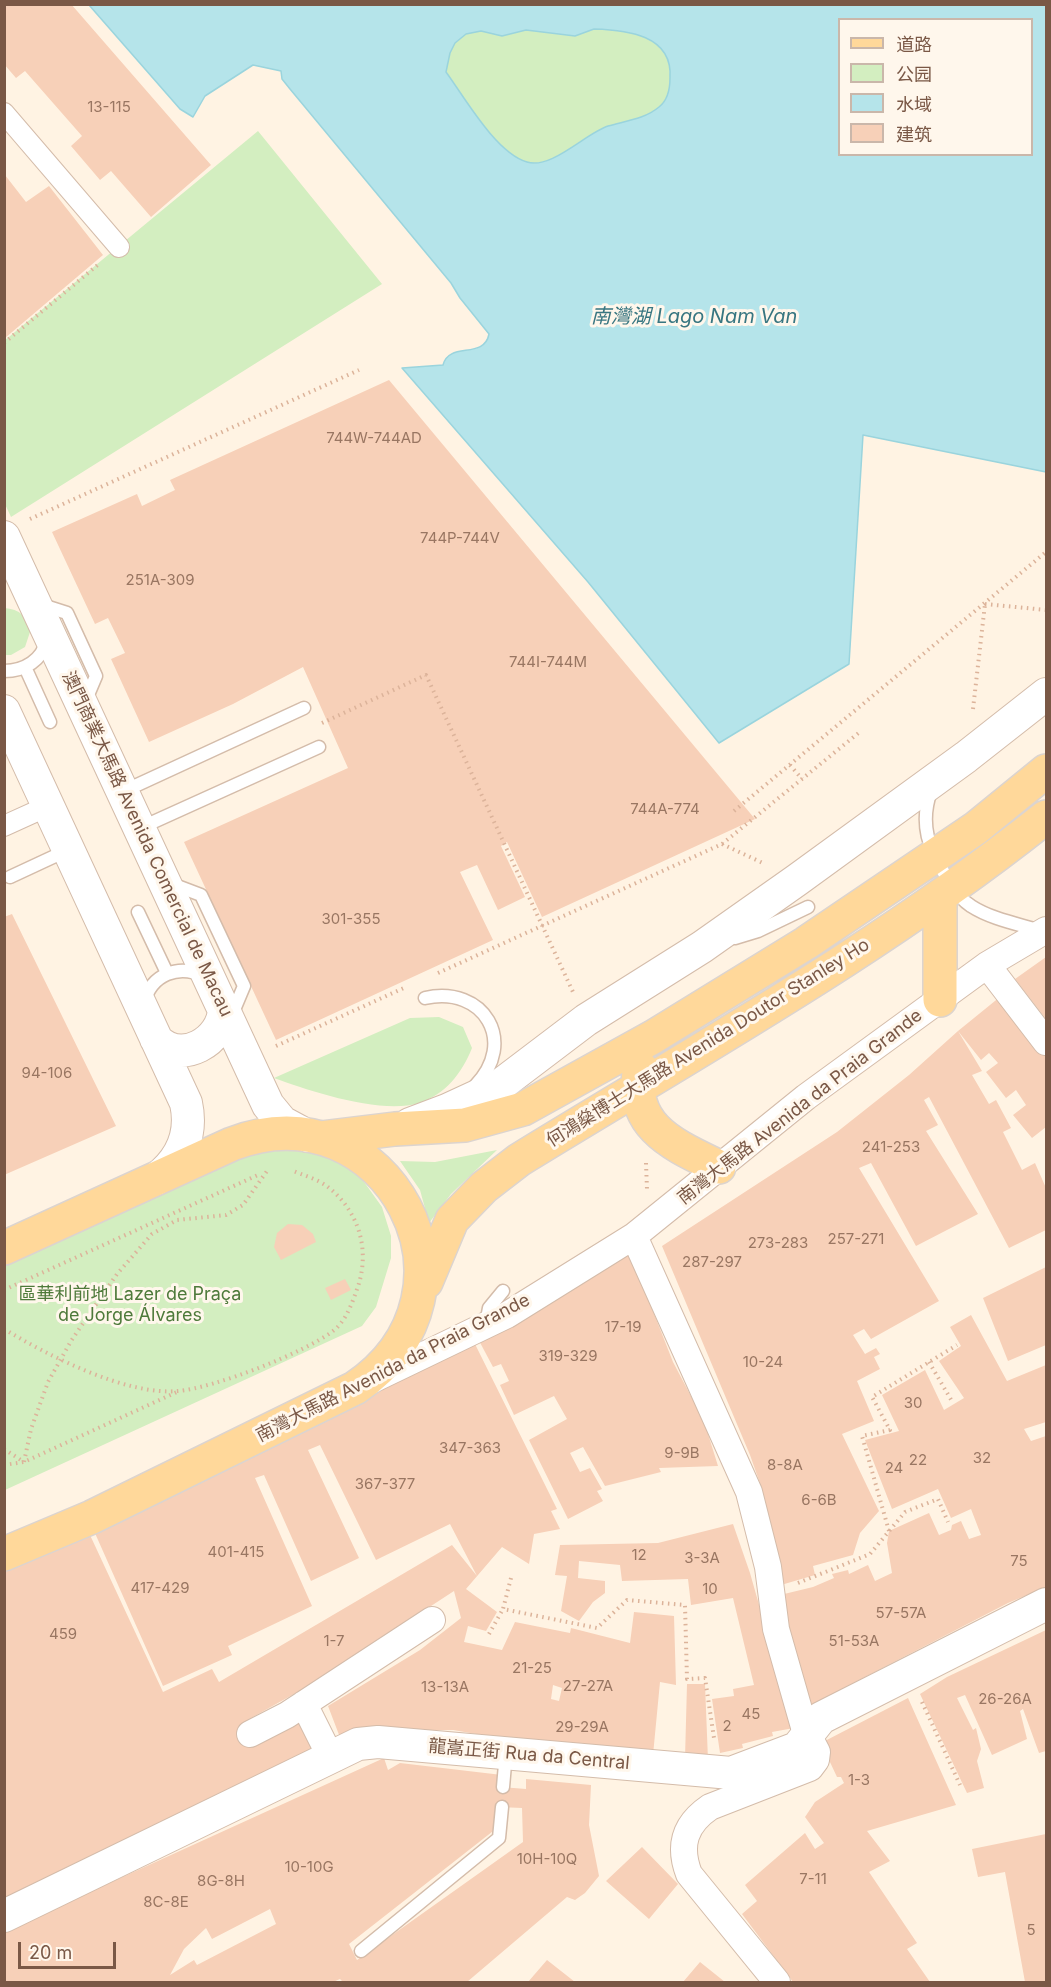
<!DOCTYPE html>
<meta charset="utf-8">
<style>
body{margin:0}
#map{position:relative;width:1051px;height:1987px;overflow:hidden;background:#fff3e3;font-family:Inter,"Noto Sans SC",sans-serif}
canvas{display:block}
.frame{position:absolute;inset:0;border:6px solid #7a5846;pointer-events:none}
.legend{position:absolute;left:838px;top:18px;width:195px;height:138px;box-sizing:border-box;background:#fff7ec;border:2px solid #cab7aa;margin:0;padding:8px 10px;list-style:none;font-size:18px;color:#7a5846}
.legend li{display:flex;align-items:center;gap:12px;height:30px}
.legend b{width:30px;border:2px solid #cab7aa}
.scale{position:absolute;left:18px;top:1942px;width:98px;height:27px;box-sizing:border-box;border:3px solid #7a5846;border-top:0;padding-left:8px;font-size:18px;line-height:21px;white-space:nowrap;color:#7a5846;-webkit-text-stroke:4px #fff7ec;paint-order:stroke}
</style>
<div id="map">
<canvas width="1051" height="1987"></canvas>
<div class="frame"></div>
<ul class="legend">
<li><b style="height:8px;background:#ffd89a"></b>道路</li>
<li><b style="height:16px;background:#d3eec0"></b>公园</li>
<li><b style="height:16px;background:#b5e4ea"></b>水域</li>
<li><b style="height:16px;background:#f7d0b8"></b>建筑</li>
</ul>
<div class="scale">20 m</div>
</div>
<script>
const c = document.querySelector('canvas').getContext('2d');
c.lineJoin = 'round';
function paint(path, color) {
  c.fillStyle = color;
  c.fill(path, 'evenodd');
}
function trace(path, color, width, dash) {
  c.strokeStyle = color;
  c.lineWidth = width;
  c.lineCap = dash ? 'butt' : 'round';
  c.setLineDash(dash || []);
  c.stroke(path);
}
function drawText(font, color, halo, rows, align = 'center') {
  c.font = font + ' Inter,"Noto Sans SC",sans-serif';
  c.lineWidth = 6;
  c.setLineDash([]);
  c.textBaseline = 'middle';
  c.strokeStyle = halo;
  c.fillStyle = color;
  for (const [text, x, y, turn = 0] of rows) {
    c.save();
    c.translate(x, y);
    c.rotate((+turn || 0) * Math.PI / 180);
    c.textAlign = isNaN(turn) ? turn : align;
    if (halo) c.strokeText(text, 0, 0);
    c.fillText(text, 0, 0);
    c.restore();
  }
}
const green = new Path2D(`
 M594 29C627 30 673 35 670 78 670 88 668 100 660 107 646 119 625 121 609 126 586 133 551 170 527 162 496 153 465 98 446 72L450 53 455 43 466 34 481 31 502 36 526 30 575 36Z
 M258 131 382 284 11 517 4 502V341Z
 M4 608C20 609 28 617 30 632L25 647 11 655H5Z
 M439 1017 463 1027 472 1048C462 1073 445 1095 419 1103 382 1115 309 1091 274 1078L410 1018Z
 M236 1136 328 1153 362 1179 382 1207 391 1236V1258L376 1307 362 1326 5 1490V1233Z
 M497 1150 451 1194 429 1223 420 1190 400 1161 435 1162Z`);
const water = new Path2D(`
 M89 5H1046V472L863 435 849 664 719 743 588 582 402 368 443 365C449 341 484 360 489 334L460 298 451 283 290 89 282 79 281 71 253 65 205 96 193 117 180 109ZM840 20H1032V154H840ZM594 29C627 30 673 35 670 78 670 89 668 100 659 107 645 119 625 121 608 126 586 133 551 170 527 162 496 153 465 98 446 72L450 53 455 43 466 34 481 31 502 36 526 30 575 36Z`);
const building = new Path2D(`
 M4 4H71L211 165 151 217 111 171 100 180 71 146 82 136 25 71 16 78 4 64Z
 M5 175 26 202 49 186 103 255 5 338Z
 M389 380 755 819 542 917 507 842 501 846 525 897 498 910 477 865 460 872 493 940 276 1040 184 842 348 768 303 667 233 704 149 742 111 659 125 653 108 618 95 624 52 532 137 494 142 506 175 490 170 480Z
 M12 914 116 1126 4 1175V917Z
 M1046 957V1019L1015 979Z
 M1006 992 1046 1043V1127L1032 1138 1013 1115 1026 1105 1016 1090 1006 1098 986 1072 998 1063 989 1053 981 1060 958 1031Z
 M958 1031 982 1071 972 1075 989 1104 996 1100 1011 1128 1003 1132 1022 1170 1035 1163 1046 1188V1230L1009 1248 929 1097 924 1100 938 1125 926 1131 978 1214 916 1246 871 1163 859 1168 939 1301 871 1339 864 1329 853 1335 865 1354 876 1348 880 1354 874 1357 880 1369 857 1381 874 1421 842 1434 879 1511 860 1533 853 1555 813 1566 815 1575 781 1585 762 1489 750 1455 662 1246 837 1132 909 1075Z
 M288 1224 302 1225 313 1234 316 1242 281 1260 274 1247 277 1233Z
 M624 1254 631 1255 673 1362 704 1421 718 1466 659 1468 661 1472 605 1486 583 1447 570 1453 580 1472 590 1468 602 1489 597 1491 603 1501 568 1519 529 1440 567 1419 554 1396 514 1415 500 1385 509 1381 501 1364 493 1367 476 1335 569 1291Z
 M1046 1267V1345L1008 1361 983 1298Z
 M345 1279 351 1290 331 1300 325 1288Z
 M971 1315 1007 1381 1046 1365V1422L1024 1429 1031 1441 1046 1436V1587L1008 1603 805 1708 780 1595 813 1587 834 1578 832 1574 848 1570 849 1574 868 1565 875 1581 892 1573 887 1543 889 1531 929 1513 939 1535 951 1530 952 1525 961 1521 969 1539 981 1535 971 1509 951 1518 938 1489 892 1509 865 1440 899 1431 882 1395 925 1370 944 1410 964 1398 939 1361 961 1346 950 1327Z
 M472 1338 557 1509 551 1511 560 1529 534 1534 529 1564 502 1547 466 1589 497 1612 486 1631 468 1626 464 1642 502 1650 515 1622 570 1633 571 1628 630 1643 634 1612 674 1616 676 1685 660 1682 653 1755 494 1737 453 1730 361 1731 341 1740 328 1706 420 1650 461 1618 454 1591 310 1685 244 1722 254 1744 305 1720 319 1751 5 1898V1570L90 1535 163 1692 212 1669 219 1682 452 1545 477 1576 450 1524 376 1560 320 1445 308 1450 359 1558 311 1581 264 1475 255 1478 312 1606 228 1646 232 1655 163 1686 94 1531ZM553 1685 562 1688 559 1701 551 1699Z
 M733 1524 750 1573 794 1728 772 1732 773 1736 742 1744 743 1748 720 1753 712 1699 734 1696 733 1689 754 1685 733 1598 691 1605 688 1579 622 1581 620 1565 579 1561 578 1578 605 1581V1593L593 1602 579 1621 561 1611 567 1576 555 1575 560 1545 658 1543Z
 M1046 1630V1751L1039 1753 1023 1709 1020 1711 1027 1739 992 1755 965 1695 957 1698 973 1730 976 1728 981 1749 977 1761 984 1788 967 1793 920 1694 947 1677Z
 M687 1684H705L708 1760 685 1758Z
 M908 1698 956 1805 867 1831 890 1861 869 1872 917 1943 907 1949 930 1982H793L742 1914 757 1901 745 1885 805 1833 815 1849 824 1843 805 1817 815 1802 844 1783 841 1777H837L821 1743Z
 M384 1758 388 1770 400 1763 502 1775 501 1787 526 1789V1779L591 1785 589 1825 599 1876 585 1893 575 1900 567 1897 467 1982H343L340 1979 333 1982H4V1931ZM499 1807 522 1808 523 1842 357 1960 349 1944 497 1828ZM270 1909 276 1924 197 1965 194 1960 170 1975 184 1949 206 1928 212 1939Z
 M1046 1834V1982H1025L1005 1872 978 1877 972 1849Z
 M642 1847 678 1884 649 1919 606 1881Z
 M547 1960 575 1982H528Z
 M700 1962 725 1982H683Z`);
const path = new Path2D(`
 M4 343 100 263
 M30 519 359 370
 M985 604 1046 610
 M973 709 985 604
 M322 723 426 675 573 992
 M790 765 802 779
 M734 811 1046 552
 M722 844 765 864
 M438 973 722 844 861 731
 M276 1046 406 987
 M646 1163 647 1189
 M4 1290 258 1175
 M4 1329C47 1355 127 1396 178 1391 214 1388 304 1353 333 1331 345 1322 351 1306 356 1292 371 1254 361 1213 328 1187 318 1179 302 1175 291 1170
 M929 1362 953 1403
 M4 1449 24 1462 31 1429 48 1382 71 1341 117 1274 152 1234 177 1220 226 1215 243 1205 267 1171
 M4 1465 24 1462 177 1392
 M889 1531 862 1436 890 1430 872 1397 957 1345
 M511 1578 503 1609 597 1628 627 1600 685 1605 687 1679 705 1678 714 1738
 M798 1583 870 1554 905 1512 938 1499 948 1522
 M489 1634 503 1609
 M922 1702 960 1785`);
const service = new Path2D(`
 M42 605 67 613 96 676 85 702
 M25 667 50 722
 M4 671C25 671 42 660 47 640
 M124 791 304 708
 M931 791C919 824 929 850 947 878 953 888 961 900 971 906 991 919 1018 924 1041 931
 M140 828 319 747
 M10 877 68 850
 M172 884 201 895 244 986 231 1017
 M138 912 167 973
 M735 938 758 931 808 907
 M425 998C484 985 518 1042 475 1086
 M144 1002C152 974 178 964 204 976
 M486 1324 489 1308 503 1291
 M503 1787 506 1753
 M361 1951 499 1838 502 1807`);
const pedestrian = new Path2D(`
 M4 113 119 247
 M4 826 48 806`);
const minor = new Path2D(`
 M987 965 1046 1042
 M634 1236 749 1492 768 1567 776 1629 804 1727 817 1752 816 1760 810 1768 710 1807C685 1824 678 1845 689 1874L777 1982
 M370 1381 507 1315 634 1236 806 1097 987 965 1046 930
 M304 1704 331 1758
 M250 1734 287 1715 432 1620`);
const tertiary = new Path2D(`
 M4 537 268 1105 282 1122 308 1136
 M4 711 186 1103C193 1135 181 1160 156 1179
 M156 1039C181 1066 223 1041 224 1009
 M410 1124 447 1110 499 1086 586 1020 702 947 797 880 966 757 1046 694
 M4 1916 358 1744 378 1742 731 1773 797 1748 821 1718 1046 1604`);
const primary = new Path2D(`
 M940 897V1000
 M640 1067C628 1127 674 1145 719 1167
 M321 1138 395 1129 465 1125 523 1109 653 1037 806 943 976 828 1046 771
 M4 1248 232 1144C386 1084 498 1291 355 1388L92 1517 4 1554
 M426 1282 452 1220 484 1187 519 1160C698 1050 882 948 1046 817`);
const numberNames = [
 ["13-115",109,107],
 ["744W-744AD",374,438],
 ["744P-744V",460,538],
 ["251A-309",160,580],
 ["744I-744M",548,662],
 ["744A-774",665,809],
 ["301-355",351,919],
 ["94-106",47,1073],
 ["241-253",891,1147],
 ["257-271",856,1239],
 ["273-283",778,1243],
 ["287-297",712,1262],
 ["17-19",623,1327],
 ["319-329",568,1356],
 ["10-24",763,1362],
 ["30",913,1403],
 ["347-363",470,1448],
 ["9-9B",682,1453],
 ["32",982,1458],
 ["22",918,1460],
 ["8-8A",785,1465],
 ["24",894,1468],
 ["367-377",385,1484],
 ["6-6B",819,1500],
 ["401-415",236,1552],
 ["12",639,1555],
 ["3-3A",702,1558],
 ["75",1019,1561],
 ["417-429",160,1588],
 ["10",710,1589],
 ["57-57A",901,1613],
 ["459",63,1634],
 ["1-7",334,1641],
 ["51-53A",854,1641],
 ["21-25",532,1668],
 ["27-27A",588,1686],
 ["13-13A",445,1687],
 ["26-26A",1005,1699],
 ["45",751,1714],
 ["2",727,1726],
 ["29-29A",582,1727],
 ["1-3",859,1780],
 ["10H-10Q",547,1859],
 ["10-10G",309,1867],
 ["7-11",813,1879],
 ["8G-8H",221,1881],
 ["8C-8E",166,1902],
 ["5",1031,1930]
];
const streetNames = [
 ["澳門商業大馬路 Avenida Comercial de Macau",147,844,65],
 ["何鴻燊博士大馬路 Avenida Doutor Stanley Ho",708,1043,-32],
 ["南灣大馬路 Avenida da Praia Grande",800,1107,-38],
 ["南灣大馬路 Avenida da Praia Grande",393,1368,-27],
 ["龍嵩正街 Rua da Central",529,1755,5]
];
const parkNames = [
 ["區華利前地 Lazer de Praça",130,1295],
 ["de Jorge Álvares",130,1316]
];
const waterNames = [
 ["南灣湖 Lago Nam Van",694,317]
];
paint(green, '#d3eec0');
paint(water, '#b5e4ea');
trace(water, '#9ad4dd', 1.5);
paint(building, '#f7d0b8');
trace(service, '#d4bcaa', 15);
trace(pedestrian, '#d4bcaa', 22);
trace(minor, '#d4bcaa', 28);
trace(tertiary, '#d4bcaa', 34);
trace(primary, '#dcd4cf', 36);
trace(path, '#dcb39a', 4, [1.5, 4.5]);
trace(service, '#fff', 12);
trace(pedestrian, '#fff', 20);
trace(minor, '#fff', 26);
trace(tertiary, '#fff', 32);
trace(primary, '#ffd89a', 33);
drawText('15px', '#997662', null, numberNames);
drawText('18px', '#7a5846', '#fff7ec', streetNames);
drawText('18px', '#4e7a3a', '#fff7ec', parkNames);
drawText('italic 20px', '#387681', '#fff7ec', waterNames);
</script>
